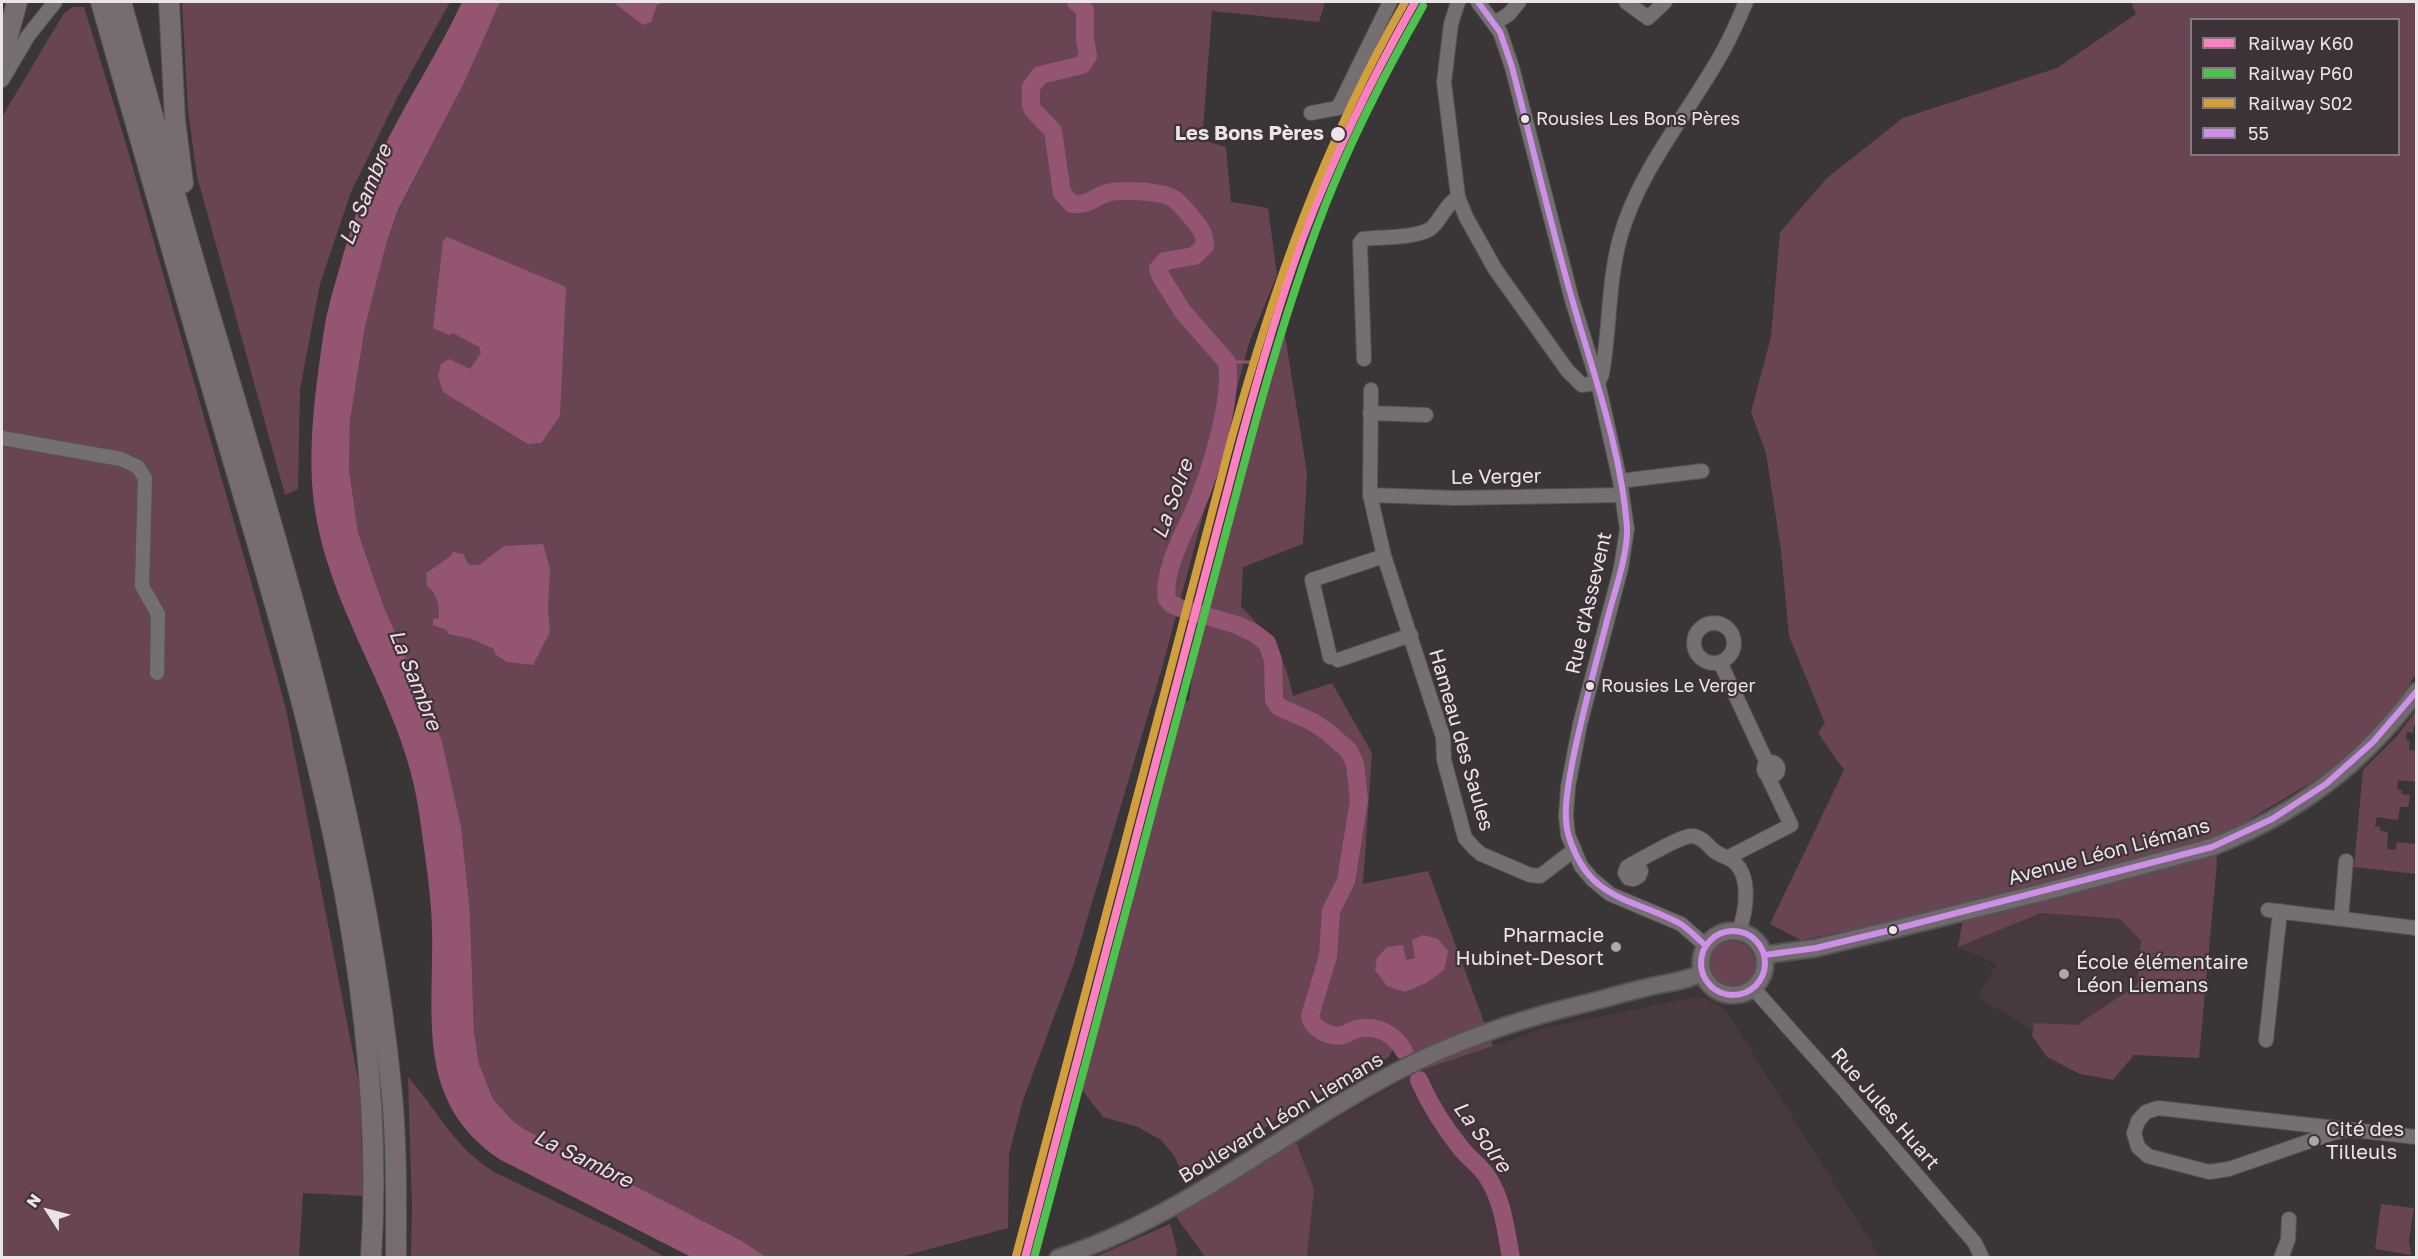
<!DOCTYPE html>
<meta charset="utf-8">
<style>
body{margin:0}
#map{position:relative;width:2418px;height:1259px;overflow:hidden;background:#3a3537;font-family:"Golos Text",sans-serif}
canvas{display:block}
.frame{position:absolute;inset:0;border:3px solid #ece5e8;pointer-events:none}
.legend{position:absolute;left:2190px;top:18px;width:210px;height:138px;box-sizing:border-box;background:#3d3237;border:2px solid #837a7e;margin:0;padding:8px 10px;list-style:none;font-size:18px;color:#ece5e8}
.legend li{display:flex;align-items:center;gap:12px;height:30px}
.legend b{width:30px;border:2px solid #837a7e}
.north{position:absolute;left:18px;top:1181px;width:60px;height:60px;-webkit-text-stroke:4px #3d3237;paint-order:stroke;rotate:306deg;font-size:16px;font-weight:700;line-height:24px;text-align:center;color:#ece5e8}
.north::after{content:'';display:block;margin:auto;width:21px;height:27px;background:#ece5e8;clip-path:polygon(50% 0,100% 100%,50% 72%,0 100%)}
</style>
<div id="map">
<canvas width="2418" height="1259"></canvas>
<div class="frame"></div>
<ul class="legend">
<li><b style="height:8px;background:#ff80bf"></b>Railway K60</li>
<li><b style="height:8px;background:#4dc24d"></b>Railway P60</li>
<li><b style="height:8px;background:#d1a03c"></b>Railway S02</li>
<li><b style="height:8px;background:#ce8fe9"></b>55</li>
</ul>
<div class="north">N</div>
</div>
<script>
const c = document.querySelector('canvas').getContext('2d');
c.lineJoin = 'round';
function paint(path, color) {
  c.fillStyle = color;
  c.fill(path, 'evenodd');
}
function trace(path, color, width, dash) {
  c.strokeStyle = color;
  c.lineWidth = width;
  c.lineCap = dash ? 'butt' : 'round';
  c.setLineDash(dash || []);
  c.stroke(path);
}
function drawText(font, color, halo, rows, align = 'center') {
  c.font = font + ' "Golos Text",sans-serif';
  c.lineWidth = 4.5;
  c.setLineDash([]);
  c.textBaseline = 'middle';
  c.strokeStyle = halo;
  c.fillStyle = color;
  for (const [text, x, y, turn = 0] of rows) {
    c.save();
    c.translate(x, y);
    c.rotate((+turn || 0) * Math.PI / 180);
    c.textAlign = isNaN(turn) ? turn : align;
    if (halo) c.strokeText(text, 0, 0);
    c.fillText(text, 0, 0);
    c.restore();
  }
}
const built = new Path2D(`
 M2041 913 2120 919 2141 941 2137 985 2077 1025 2033 1030 1977 997 1997 964 1958 947Z
 M1704 997 1725 1009 1880 1257H1307L1314 1189 1296 1142 1419 1071 1548 1027 1690 998Z`);
const green = new Path2D(`
 M182 2H450L397 98 351 192 320 284 300 389 298 489 285 495 197 176 188 111Z
 M500 2H1325L1319 22 1212 11 1202 140 1226 147 1231 202 1268 208 1277 275 1249 343 1162 668 1074 963 1023 1100 1009 1154 1008 1228 900 1257H766L742 1241 524 1129 513 1121 493 1099 479 1064 474 1032 470 914 441 738 384 607 365 553 358 532 349 470 350 421 365 327 387 241 398 211 464 83Z
 M2131 2H2416V674L2389 714 2332 770 2215 840 2217 862 2199 1058 2134 1055 2113 1080 2080 1074 2047 1057 2032 1036 2034 1023 2077 1025 2137 985 2141 941 2120 919 2041 913 1958 947 1966 902 1886 923 1801 940 1770 924 1844 770 1818 733 1825 723 1789 636 1781 550 1766 453 1751 412 1771 337 1780 232 1827 178 1903 118 2057 68 2136 14ZM2192 20H2398V154H2192Z
 M73 7H84L126 144 254 592 286 709 360 1089 363 1196 303 1193 299 1257H2V117L64 13Z
 M1284 329 1307 473 1303 544 1243 567 1241 606C1270 637 1285 653 1293 696L1332 683 1372 753 1363 884 1428 871 1493 1046 1419 1071 1401 1036 1388 1058 1280 1117 1187 1181 1173 1154 1161 1140 1138 1127 1103 1117 1080 1087 1179 701H1189L1195 653 1247 451Z
 M2416 711V725H2414L2413 733 2407 732 2406 740 2410 741 2409 750 2416 751V782L2398 780 2397 789 2402 790 2401 794 2410 795 2408 807H2400L2398 820 2377 817 2375 826 2380 827V831L2388 832 2387 849 2395 850 2397 842 2416 844V874L2354 867 2363 770 2396 737Z
 M1709 964a23 23 0 1 1 46 0a23 23 0 1 1-46 0Z
 M408 1077C439 1112 452 1145 494 1172L629 1237 665 1257H411L412 1206Z
 M1296 1142 1314 1189 1307 1257H1205L1175 1215Z
 M2381 1204 2414 1208 2409 1240 2411 1255 2375 1249Z
 M1170 1224 1177 1249 1176 1257H1095Z`);
const water = new Path2D(`
 M462 2H500L464 83 398 210 387 241 365 327 350 421 349 470 358 532 365 553 384 607 441 738 461 827 470 914 474 1032 479 1064 493 1099 513 1121 524 1129 742 1241 766 1257H691L499 1159C415 1101 434 1019 432 929 431 890 424 850 419 812 404 703 328 613 314 503 307 447 316 386 324 330 327 310 333 290 339 270 351 226 365 184 386 143 410 95 439 51 462 2Z
 M613 2H665L657 5 651 22 643 25Z
 M447 237 566 287 560 416 541 443 528 444 443 392 438 376 441 364 449 359 470 369 481 353 479 347 453 333 449 335 433 328 443 241Z
 M543 544 550 568 548 609 550 632 533 665 507 662 495 654 494 649 472 639 448 634 447 630 433 625V619L439 618C439 604 438 595 427 586L426 573 451 556 453 552 463 554 469 565H479L504 546Z
 M1423 935 1438 939 1448 951 1444 970 1426 983 1405 992 1387 986 1375 970 1377 958 1387 947 1403 945 1406 960 1415 958 1412 940Z`);
const stream = new Path2D(`
 M1227 362H1251`);
const river = new Path2D(`
 M1076 2 1085 10V39L1088 56 1082 65 1040 75 1031 87V105L1033 110 1053 131 1062 193 1072 204C1090 205 1092 198 1107 193 1120 189 1160 191 1172 198 1179 201 1184 209 1189 214 1198 226 1205 231 1205 246L1194 256 1165 261 1158 269 1160 275 1183 312 1227 362C1233 399 1211 471 1196 506 1185 531 1162 572 1167 599L1171 604 1180 608 1237 625 1254 633 1267 643 1273 660 1274 700 1279 707 1313 722 1329 733 1349 751 1355 764 1359 800 1346 881 1331 911 1328 956 1310 1016C1312 1029 1331 1038 1343 1035 1348 1034 1352 1030 1356 1029 1376 1024 1395 1034 1404 1051
 M1419 1080C1430 1105 1443 1126 1460 1147 1468 1158 1481 1166 1488 1178 1503 1201 1506 1231 1511 1258`);
const minor = new Path2D(`
 M1458 2 1451 24 1444 82 1458 197 1466 217 1495 269 1567 370 1582 385 1598 383 1602 374C1610 329 1608 282 1620 238 1639 169 1689 113 1723 51 1732 35 1739 18 1746 2
 M1478 2 1500 32 1512 67 1572 300 1598 383 1620 481 1627 529 1621 568 1580 724 1568 787 1566 816 1568 835 1581 866 1592 879 1610 894 1681 924 1705 945
 M1626 2 1648 18 1665 2
 M1495 23 1509 14 1519 2
 M2 80 28 36 55 2
 M1311 113 1338 108 1390 2
 M1364 359 1360 243 1363 239C1380 237 1417 238 1430 229 1440 222 1444 206 1458 197
 M1370 413 1426 415
 M2 438 121 459 138 467 145 478 142 586 158 614 157 673
 M1620 481 1702 471
 M1370 495 1371 390
 M1694 643a20 20 0 1 1 40 0a20 20 0 1 1-40 0Z
 M1330 657 1312 580 1384 556
 M1338 660 1411 635
 M1720 662 1767 763
 M1764 769a7 7 0 1 1 14 0a7 7 0 1 1-14 0Z
 M1573 851 1540 876 1530 875 1481 854 1474 848 1465 838 1444 760 1443 737 1384 556 1370 495 1454 498 1622 495
 M1727 858 1791 825 1767 775
 M1632 864 1638 865 1641 871 1639 876 1634 879 1628 878 1625 873 1627 867 1632 864C1646 857 1677 838 1690 836 1700 835 1707 844 1713 850 1719 855 1727 857 1733 861 1752 876 1746 912 1739 931
 M2268 910 2416 928
 M2341 918 2346 861
 M1753 988 1844 1090 1975 1243 1982 1258
 M2266 1040 2280 911
 M2347 1130 2333 1133 2229 1169 2209 1172 2148 1156 2138 1147 2134 1133 2138 1121 2146 1112 2158 1108 2416 1137
 M2281 1258 2288 1240 2289 1219`);
const major = new Path2D(`
 M1701 963a32 32 0 1 1 64 0a32 32 0 1 1-64 0Z
 M1764 955 1816 948 1887 931 2052 890 2212 847C2297 814 2362 765 2416 692
 M1058 1258C1192 1215 1294 1120 1420 1060 1471 1036 1528 1017 1583 1004 1608 998 1633 990 1658 985 1674 982 1687 980 1702 973`);
const highway = new Path2D(`
 M101 2C144 151 186 301 230 450 307 710 389 984 371 1258
 M121 2C152 112 182 223 215 332 289 582 367 835 392 1095 397 1149 396 1204 396 1258
 M169 2 175 120 183 183
 M2 57 17 2`);
const bus1 = new Path2D(`
 M1478 2 1500 32 1512 67C1532 144 1550 222 1572 299 1593 373 1621 449 1627 527 1628 553 1616 587 1609 613 1596 663 1582 713 1572 764 1568 787 1562 815 1569 837 1589 900 1629 897 1679 923 1688 928 1697 938 1705 945
 M1701 963a32 32 0 1 1 64 0a32 32 0 1 1-64 0Z
 M1764 955 1816 948 1887 931 2212 847 2272 819 2326 784 2373 742 2416 692`);
const rail1 = new Path2D(`
 M1025 1258 1239 447C1258 376 1278 306 1303 237 1334 155 1372 78 1415 2`);
const rail2 = new Path2D(`
 M1034 1258 1248 449C1270 367 1294 285 1325 206 1352 137 1386 71 1423 6`);
const rail3 = new Path2D(`
 M1016 1256 1230 444C1274 285 1323 146 1405 2`);
const markers = [
 [1525,119,5,"#ece5e8"],
 [1338,134,8,"#ece5e8"],
 [1590,686,5,"#ece5e8"],
 [1893,930,5,"#ece5e8"],
 [1616,947,6,"#aea7aa"],
 [2064,974,6,"#aea7aa"],
 [2314,1141,6,"#aea7aa"]
];
const busNames = [
 ["Rousies Les Bons Pères",1536,119],
 ["Rousies Le Verger",1601,686]
];
const stopNames = [
 ["Les Bons Pères",1324,134]
];
const streetNames = [
 ["Le Verger",1496,477,-1],
 ["Rue d'Assevent",1589,603,-77],
 ["Hameau des Saules",1461,740,74],
 ["Avenue Léon Liémans",2109,852,-15],
 ["Rue Jules Huart",1885,1109,49],
 ["Boulevard Léon Liemans",1281,1118,-31]
];
const poiNames = [
 ["Pharmacie",1604,936,"right"],
 ["Hubinet-Desort",1604,959,"right"],
 ["École élémentaire",2076,963],
 ["Léon Liemans",2076,986],
 ["Cité des",2326,1130],
 ["Tilleuls",2326,1153]
];
const waterNames = [
 ["La Sambre",366,195,-68],
 ["La Solre",1173,499,-70],
 ["La Sambre",415,680,68],
 ["La Solre",1482,1137,54],
 ["La Sambre",583,1159,26]
];
paint(built, '#48383f');
paint(green, '#694554');
paint(water, '#935571');
trace(stream, '#935571', 3);
trace(river, '#935571', 18);
trace(minor, '#565254', 16);
trace(major, '#565254', 20);
trace(highway, '#565254', 22);
trace(minor, '#746f71', 14);
trace(major, '#716a6d', 16);
trace(highway, '#766c71', 20);
trace(bus1, '#ce8fe9', 6);
trace(rail1, '#ff80bf', 8);
trace(rail2, '#4dc24d', 8);
trace(rail3, '#d1a03c', 8);
for (const [x, y, r, color] of markers) {
  const dot = new Path2D();
  dot.arc(x, y, r, 0, 2 * Math.PI);
  c.fillStyle = color;
  c.fill(dot);
  trace(dot, '#3d3237', 2);
}
drawText('18px', '#ece5e8', '#3d3237', busNames, 'left');
drawText('bold 20px', '#ece5e8', '#3d3237', stopNames, 'right');
drawText('20px', '#ece5e8', '#3d3237', streetNames);
drawText('20px', '#ece5e8', '#3d3237', poiNames, 'left');
drawText('italic 21px', '#f1dce5', '#3d3237', waterNames);
</script>
